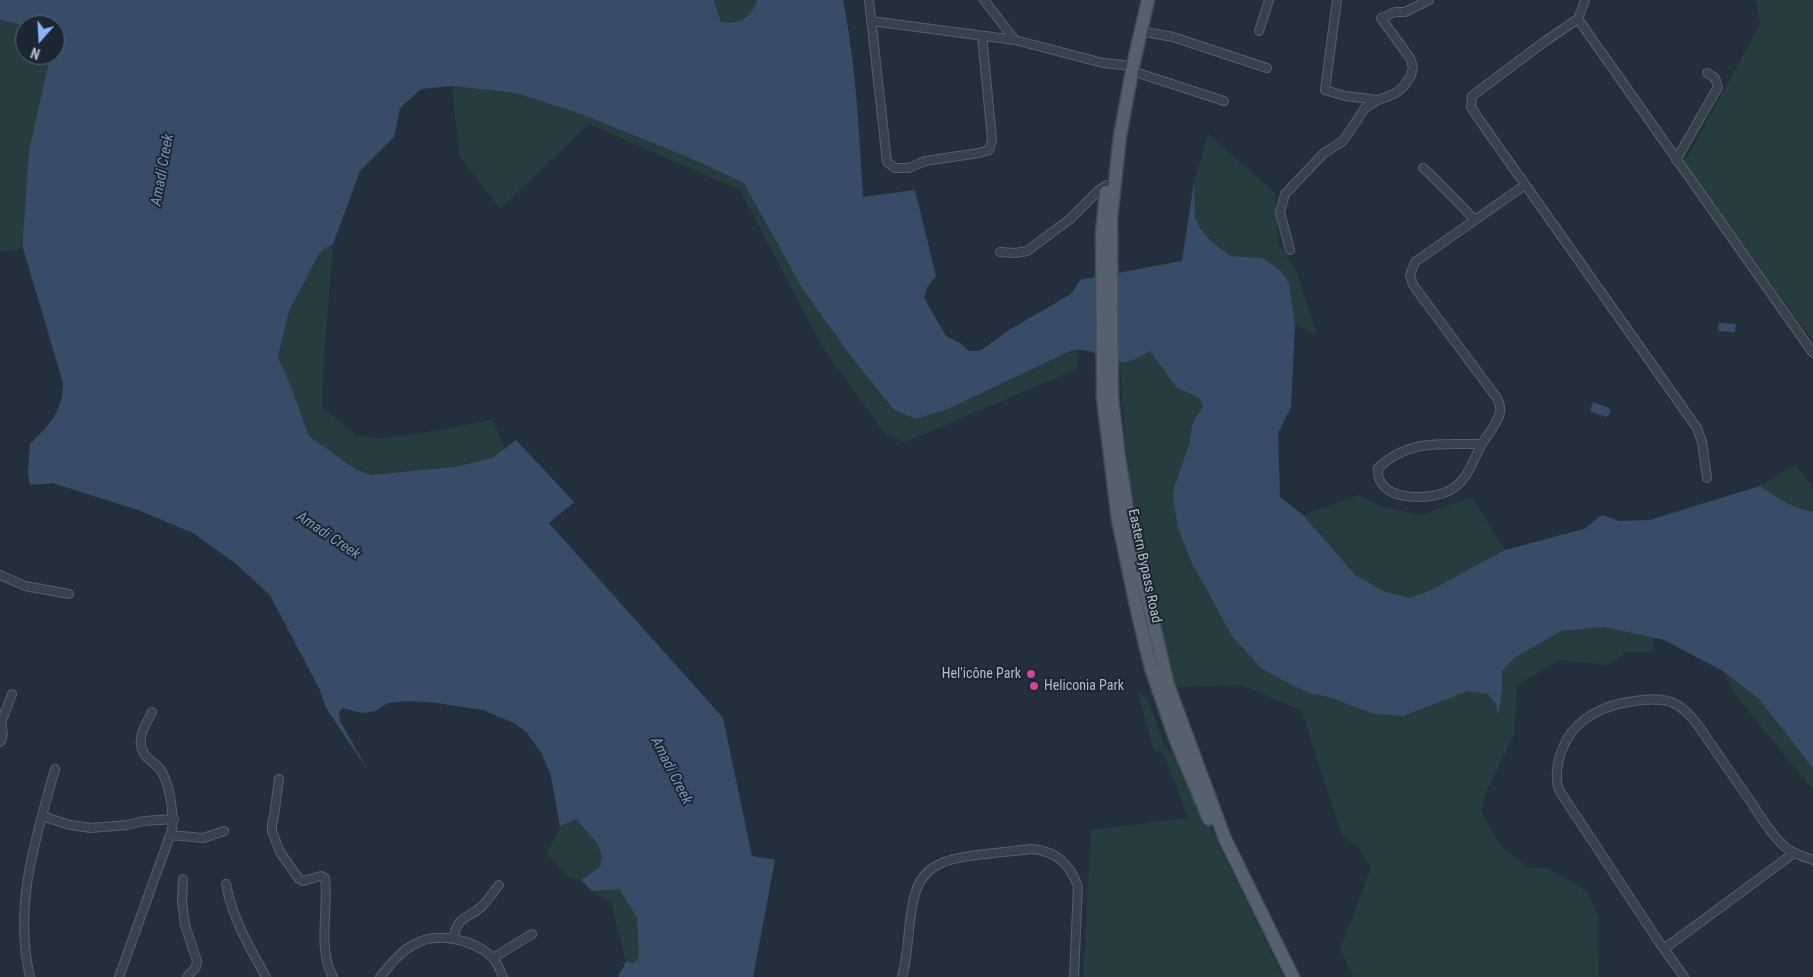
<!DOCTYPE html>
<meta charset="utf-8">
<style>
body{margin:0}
#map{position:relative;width:1813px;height:977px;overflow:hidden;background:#242f3e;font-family:"Roboto Condensed",sans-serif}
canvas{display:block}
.north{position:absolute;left:15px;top:15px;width:50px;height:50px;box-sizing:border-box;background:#1d2633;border:1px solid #59626f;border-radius:50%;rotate:199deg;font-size:14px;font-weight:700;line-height:20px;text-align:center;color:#b4bcc9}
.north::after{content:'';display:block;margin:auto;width:18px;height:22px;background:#8ab4f8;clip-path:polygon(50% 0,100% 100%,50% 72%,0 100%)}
</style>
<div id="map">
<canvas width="1813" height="977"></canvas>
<div class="north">N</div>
</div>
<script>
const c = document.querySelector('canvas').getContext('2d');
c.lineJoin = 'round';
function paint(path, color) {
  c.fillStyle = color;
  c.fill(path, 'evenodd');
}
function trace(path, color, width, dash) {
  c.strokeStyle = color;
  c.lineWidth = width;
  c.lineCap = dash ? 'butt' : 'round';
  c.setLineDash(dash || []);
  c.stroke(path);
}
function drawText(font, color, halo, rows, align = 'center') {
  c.font = font + ' "Roboto Condensed",sans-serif';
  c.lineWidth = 4;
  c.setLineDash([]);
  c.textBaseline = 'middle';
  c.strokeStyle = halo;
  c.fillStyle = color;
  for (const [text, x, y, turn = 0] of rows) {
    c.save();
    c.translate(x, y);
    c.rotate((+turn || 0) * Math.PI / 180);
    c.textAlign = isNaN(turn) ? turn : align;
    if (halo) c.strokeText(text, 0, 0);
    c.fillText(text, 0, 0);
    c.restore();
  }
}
const green = new Path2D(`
 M714 0H757C752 17 739 26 722 22Z
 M1756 0H1813V341L1684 163 1760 24Z
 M0 20 25 26V55H49L50 57 29 150 23 248 0 252Z
 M452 86 516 93 581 114 690 158 745 183 802 288 852 358 894 410 916 419 948 409 1070 351 1079 348 1149 333 1207 407 1193 496 1501 661 1561 631 1604 627 1654 638 1653 652H1626L1609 665 1559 660 1517 685 1514 735 1486 792 1481 812 1499 844 1527 867 1547 868 1588 892 1598 915 1599 977H1354L1340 949 1371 868 1358 847 1342 835 1301 710 1241 685 1176 687C1161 632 1144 577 1135 521 1127 469 1123 414 1120 362L1079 349 1077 369 905 442 885 434 822 346 740 190 589 124 500 209 459 155Z
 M1208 134 1275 193 1279 244 1297 273 1317 335 1295 325 1289 283 1262 258 1230 256 1211 241 1200 228 1195 218 1194 182Z
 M333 244 323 372 322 407 355 435 377 439 427 432 492 420 505 448 492 458 454 467 370 475 355 469 309 436 290 384 278 357 289 311 320 252Z
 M63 398 149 505 515 713 608 837 653 959 618 977 626 962 611 903 592 891 581 880 568 877 547 854 560 826 551 776 542 754 527 733 514 723 483 710 430 702 408 701 388 703 375 711 362 713 343 708 339 712 340 721 367 769 326 708 320 690 269 595 235 563 193 533 138 510 53 483 30 485 28 473 30 444 52 421Z
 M1795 465 1813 487V676L1793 657 1430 591 1409 598 1364 604 1280 497 1303 515 1359 495 1382 507 1422 515 1472 497 1505 550 1584 529 1602 515 1619 521 1650 520 1760 486Z
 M1723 671 1813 742V790L1735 694Z
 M1138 692 1148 699 1164 745 1176 756 1283 977H1083L1091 830 1188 818 1164 754 1153 749Z`);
const water = new Path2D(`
 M0 0H714L721 22C739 26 752 17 757 0H843C856 65 859 131 863 197L915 190 936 276 927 288 924 298 946 336 960 343 969 351H980L1009 330 1071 294 1080 280 1182 261 1194 182 1195 218 1200 228 1211 241 1230 256 1262 258 1280 270 1289 283 1295 325 1291 407 1278 433 1280 497 1303 515 1355 575 1385 592 1409 598 1429 591 1505 550 1584 529 1602 515 1619 521 1650 520 1760 486C1777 498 1792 508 1813 512V768L1760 700 1723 671 1664 640 1604 627 1561 631 1514 658 1502 671V691L1498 716 1496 704 1488 694 1468 691 1403 716 1374 714 1329 697 1312 694 1284 681 1261 668 1232 636 1206 588 1193 566 1178 528 1173 498 1174 488 1189 445 1193 423 1203 406 1199 398 1177 388 1150 351C1141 356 1131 363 1120 362 1101 359 1090 345 1070 351L948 409 916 419 894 410 852 358 802 288 744 183 690 158 581 114 516 93 452 86 421 89 400 108 394 137 360 171 333 244 320 252 289 311 278 357 290 384 309 436 355 469 370 475 454 467 492 458 516 440 574 502 549 523 723 718 752 856 775 860 753 977H618L626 962 634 963 639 958 637 917 619 889 592 891 581 880 600 867 602 855 597 843 576 819 560 826 551 776 542 754 527 733 514 723 483 710 430 702 408 701 388 703 375 711 362 713 343 708 339 712 340 721 367 769 326 708 320 690 270 595 235 563 193 533 138 510 53 483 30 485 28 473 30 444C49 425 63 412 63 383L23 248V236L29 150 50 57 49 55H55V25L25 26 0 20Z
 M1719 323 1736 324 1735 332 1718 331Z
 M1593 402 1609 408 1611 411 1609 415 1606 417 1590 411Z`);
const street = new Path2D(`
 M869 0 887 162 895 168H909L925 161 979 153 989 150 992 141 991 129 982 36
 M984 0 1015 40
 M1337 0 1325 90 1345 96 1378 100
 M1578 19 1585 0
 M871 21 1015 40 1103 63 1133 66
 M1140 31 1173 37 1267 68
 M1259 31 1269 0
 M1132 71 1224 101
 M1676 160 1718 87 1715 78 1707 73
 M1423 168 1432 176 1475 220
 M1290 250 1280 212 1285 194 1324 153 1343 141 1365 108 1378 100 1396 93 1404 86 1411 75 1413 67 1410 58 1381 18 1395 12H1405L1429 0
 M1000 252 1015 253 1027 251 1070 219 1098 191 1107 185
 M1482 444C1442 445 1409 438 1378 468 1375 502 1431 502 1452 489 1468 480 1474 457 1483 442 1489 433 1498 423 1500 412 1501 407 1499 402 1497 398L1413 285 1410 275 1415 262 1525 185
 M1707 478 1702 442 1697 428 1476 115 1471 107 1472 96 1544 42 1578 19 1813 353
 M0 575 25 586 69 594
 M0 742C6 734 0 728 2 720L12 694
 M279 779 274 816 272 824V831L280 852 299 879 303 881 321 876 325 878C329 909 317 949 333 977
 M42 816 70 825 91 828 127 825 144 821 174 819
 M170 835 203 838 224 831
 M183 879 182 901 185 925 197 961 196 967 187 977
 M226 884C232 917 249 947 266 977
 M453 939C459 913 466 921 481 907 488 901 493 892 499 885
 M1664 949 1794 853
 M493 958 532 934
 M30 977C13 906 36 837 55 769
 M119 977 172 830C174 814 170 783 160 769 153 761 142 757 141 745 139 734 147 722 152 712
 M380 977C390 965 400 952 413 945 436 931 473 939 492 957 497 962 500 970 503 977
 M902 977C910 950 907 921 915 894 924 860 957 857 986 854 1001 852 1016 851 1031 849 1056 851 1069 863 1078 886L1074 977
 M1684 977 1657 939 1559 790C1553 771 1560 749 1571 733 1583 717 1603 707 1623 703 1638 700 1656 697 1671 702 1687 708 1699 726 1708 740 1723 762 1738 783 1753 805 1762 819 1771 834 1783 845 1790 853 1802 856 1813 860`);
const primary = new Path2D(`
 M1148 0 1133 66 1120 136 1111 218 1112 398 1119 457 1128 516 1168 685 1225 839 1293 977
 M1106 192 1102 234 1103 398 1118 520 1137 610 1151 668 1175 738 1209 819`);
const markers = [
 [1031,674,5,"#d1479c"],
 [1034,686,5,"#d1479c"]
];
const streetNames = [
 ["Eastern Bypass Road",1144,566,78]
];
const poiNames = [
 ["Hel'icône Park",1021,674],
 ["Heliconia Park",1044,686,"left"]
];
const waterNames = [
 ["Amadi Creek",163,170,-80],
 ["Amadi Creek",328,536,34],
 ["Amadi Creek",671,771,63]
];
paint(green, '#263c3f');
paint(water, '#394c67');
trace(street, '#565f6c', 10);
trace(primary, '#414a57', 15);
trace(street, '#38414e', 8);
trace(primary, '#56606e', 12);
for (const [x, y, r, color] of markers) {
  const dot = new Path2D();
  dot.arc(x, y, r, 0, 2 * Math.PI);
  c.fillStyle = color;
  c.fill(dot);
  trace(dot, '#1d2633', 2);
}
drawText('14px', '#b4bcc9', '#1d2633', streetNames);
drawText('14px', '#b4bcc9', '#1d2633', poiNames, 'right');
drawText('italic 15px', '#7c92b1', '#1d2633', waterNames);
</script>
